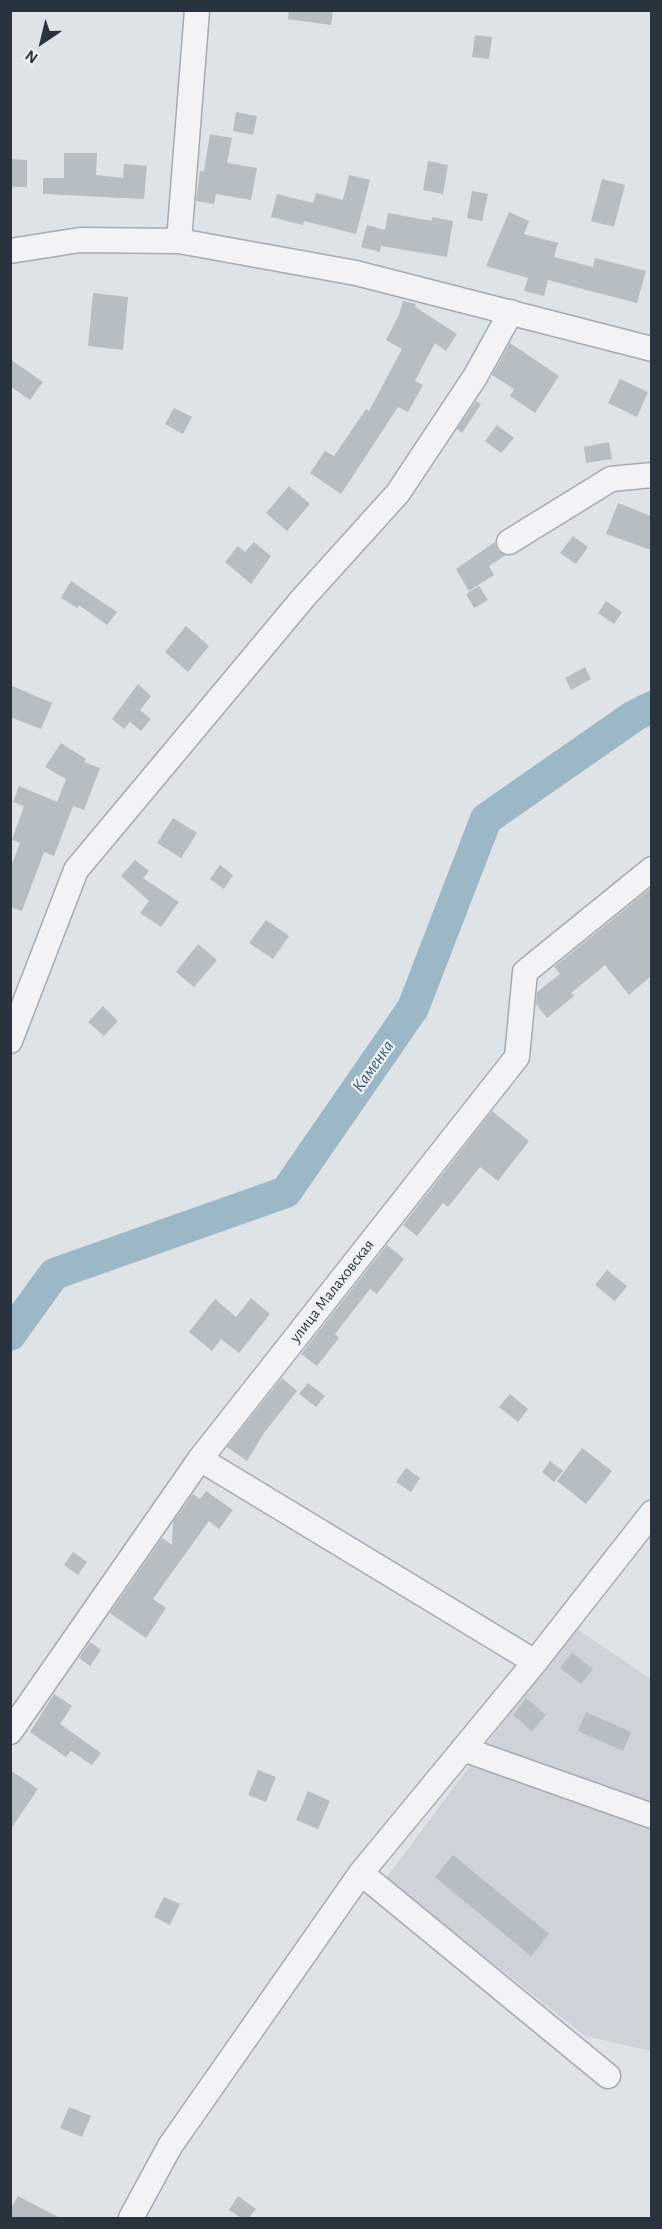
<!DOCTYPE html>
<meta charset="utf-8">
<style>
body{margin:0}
#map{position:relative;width:662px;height:2229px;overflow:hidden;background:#dee3e7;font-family:"Alegreya Sans",sans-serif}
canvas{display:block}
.frame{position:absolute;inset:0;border:12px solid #29333d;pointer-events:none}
.north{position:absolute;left:12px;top:12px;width:60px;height:60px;-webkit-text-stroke:4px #eef2f5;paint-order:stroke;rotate:215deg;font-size:16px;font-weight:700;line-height:24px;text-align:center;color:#29333d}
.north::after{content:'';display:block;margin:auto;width:21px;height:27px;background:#29333d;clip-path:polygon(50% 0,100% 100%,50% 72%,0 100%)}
</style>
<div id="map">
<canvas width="662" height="2229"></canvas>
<div class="frame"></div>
<div class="north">N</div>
</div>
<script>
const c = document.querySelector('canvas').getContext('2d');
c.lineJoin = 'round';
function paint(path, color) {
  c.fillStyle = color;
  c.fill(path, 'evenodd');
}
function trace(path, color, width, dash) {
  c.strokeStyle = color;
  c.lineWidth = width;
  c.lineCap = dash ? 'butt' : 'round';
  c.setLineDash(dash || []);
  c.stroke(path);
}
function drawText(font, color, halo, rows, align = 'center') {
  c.font = font + ' "Alegreya Sans",sans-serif';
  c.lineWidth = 4.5;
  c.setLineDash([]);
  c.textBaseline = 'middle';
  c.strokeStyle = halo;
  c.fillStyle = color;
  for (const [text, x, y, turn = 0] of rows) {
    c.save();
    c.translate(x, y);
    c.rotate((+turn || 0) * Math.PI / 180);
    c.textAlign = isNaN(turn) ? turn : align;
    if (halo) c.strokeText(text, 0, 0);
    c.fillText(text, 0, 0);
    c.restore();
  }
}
const built = new Path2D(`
 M574 1627 651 1679V2051L585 2036 386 1878Z`);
const river = new Path2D(`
 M10 1335 54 1274 286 1192 413 1008 486 819 634 716 652 707`);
const building = new Path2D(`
 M289 10H333L331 25 288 19Z
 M475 35 492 37 489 59 472 57Z
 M236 112 257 116 253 135 233 131Z
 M210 134 232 138 227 163 257 168 251 200 216 194 214 204 196 201 200 171H204Z
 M64 153H97L96 175 123 178 124 164 147 166 144 199 43 194V178H64Z
 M10 159 27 160V187H10Z
 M428 161 448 165 443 194 423 190Z
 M349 175 370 180 356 234 304 221 303 225 271 217 277 194 313 203 316 193 343 200Z
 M602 179 625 185 614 227 591 221Z
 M472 191 488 194 482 221 467 218Z
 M509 212 529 221 524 234 558 243 554 257 593 267 595 258 646 271 637 303 548 280 544 296 524 291 528 278 486 266Z
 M388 213 432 221V217L453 221 447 257 381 246 380 252 361 247 367 225 385 230Z
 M93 293 128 297 123 350 88 346Z
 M403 301 416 304 415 307 457 334 446 351 435 343 415 381 423 385 408 412 398 407 341 494 310 473 325 451 334 456 366 409 369 411 402 349 386 340 399 315Z
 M510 343 559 376 535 413 510 396 514 389 492 375Z
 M10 359 43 382 30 400 10 386Z
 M620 379 648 392 637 417 608 403Z
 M476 401 481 404 462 433 457 429Z
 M174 408 192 417 183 434 165 424Z
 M497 425 514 438 501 453 485 441Z
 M609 442 612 459 586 463 584 447Z
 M289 486 310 504 287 531 266 513Z
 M618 503 651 516V550L606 534Z
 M573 536 588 547 576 564 560 553Z
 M254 542 271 556 251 584 225 562 238 546 245 552Z
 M495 542 497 550 506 555 489 566 494 575 469 591 456 569Z
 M71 581 117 612 107 625 79 605 77 608 61 598Z
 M479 586 488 600 474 608 466 594Z
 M606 601 622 612 614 624 598 613Z
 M186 626 209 646 188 672 165 652Z
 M585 667 591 679 571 690 565 678Z
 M138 684 151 696 140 710 151 719 141 731 130 722 124 729 112 719Z
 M10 685 52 703 41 729 10 717Z
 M61 743 86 759 84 762 100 768 84 810 73 806 54 856 44 852 22 911 10 907V869L20 843 12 840 24 806 13 802 19 786 57 802 66 779 45 767Z
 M173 818 197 833 181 858 157 843Z
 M135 860 149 871 143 878 179 902 161 927 140 913 149 901 121 876Z
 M220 865 233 875 224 889 210 879Z
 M651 888V976L629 995 605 965 571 993 574 996 547 1018 536 1004 537 992 560 974 554 967Z
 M266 920 289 936 273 959 249 943Z
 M198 944 217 960 194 987 176 972Z
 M103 1006 118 1021 104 1036 88 1022Z
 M492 1111 529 1141 498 1181 480 1167 448 1207 443 1203 417 1236 403 1225Z
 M387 1245 404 1259 377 1294 370 1289 335 1334 339 1338 317 1366 301 1354Z
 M607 1270 627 1286 615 1301 595 1285Z
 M251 1298 270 1314 239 1353 221 1339 212 1351 189 1332 215 1299 236 1317Z
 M282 1378 297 1391 264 1433 247 1461 227 1447Z
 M308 1383 325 1396 316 1407 299 1394Z
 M510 1394 528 1409 518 1422 499 1407Z
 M582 1448 612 1471 586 1504 557 1481Z
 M550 1461 563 1471 554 1482 542 1472Z
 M406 1468 420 1478 411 1492 396 1482Z
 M206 1491 233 1510 219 1529 209 1521 153 1599 166 1608 146 1638 110 1613 162 1538 172 1545 173 1522 193 1494 200 1499Z
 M73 1552 87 1562 78 1575 64 1565Z
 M90 1642 101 1650 90 1666 79 1658Z
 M572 1653 593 1669 581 1684 560 1668Z
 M54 1694 72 1706 60 1724 101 1753 92 1765 71 1751 66 1757 30 1732Z
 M526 1698 546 1715 532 1731 513 1715Z
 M586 1712 631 1732 623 1751 578 1731Z
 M10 1770 38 1789 10 1830Z
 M258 1770 276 1777 266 1802 248 1795Z
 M308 1791 330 1801 318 1829 296 1820Z
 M453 1855 549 1934 531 1956 435 1877Z
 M164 1897 180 1904 170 1925 154 1917Z
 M69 2107 91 2116 82 2137 60 2128Z
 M18 2196 60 2218H10V2210Z
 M238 2196 256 2209 249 2218H241L229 2210Z`);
const minor = new Path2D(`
 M179 241 197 10
 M10 251 80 240 179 241 356 273 652 349
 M509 542 611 479 652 475
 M10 1041 76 870 304 597 398 493 475 377 511 312
 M200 1459 535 1662
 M10 1732 200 1459 517 1057 525 972 652 869
 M463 1749 652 1816
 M361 1873 608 2076
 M131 2218 170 2146 361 1873 535 1662 652 1513`);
const streetNames = [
 ["улица Малаховская",332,1291,-52]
];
const waterNames = [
 ["Каменка",373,1066,-55]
];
paint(built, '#cdd3d9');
trace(river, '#9cb7c5', 32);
paint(building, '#b6bdc3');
trace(minor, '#a4abb1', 27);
trace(minor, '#f1f3f5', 24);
drawText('16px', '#29333d', '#eef2f5', streetNames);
drawText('italic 18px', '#36586e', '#eef2f5', waterNames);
</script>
